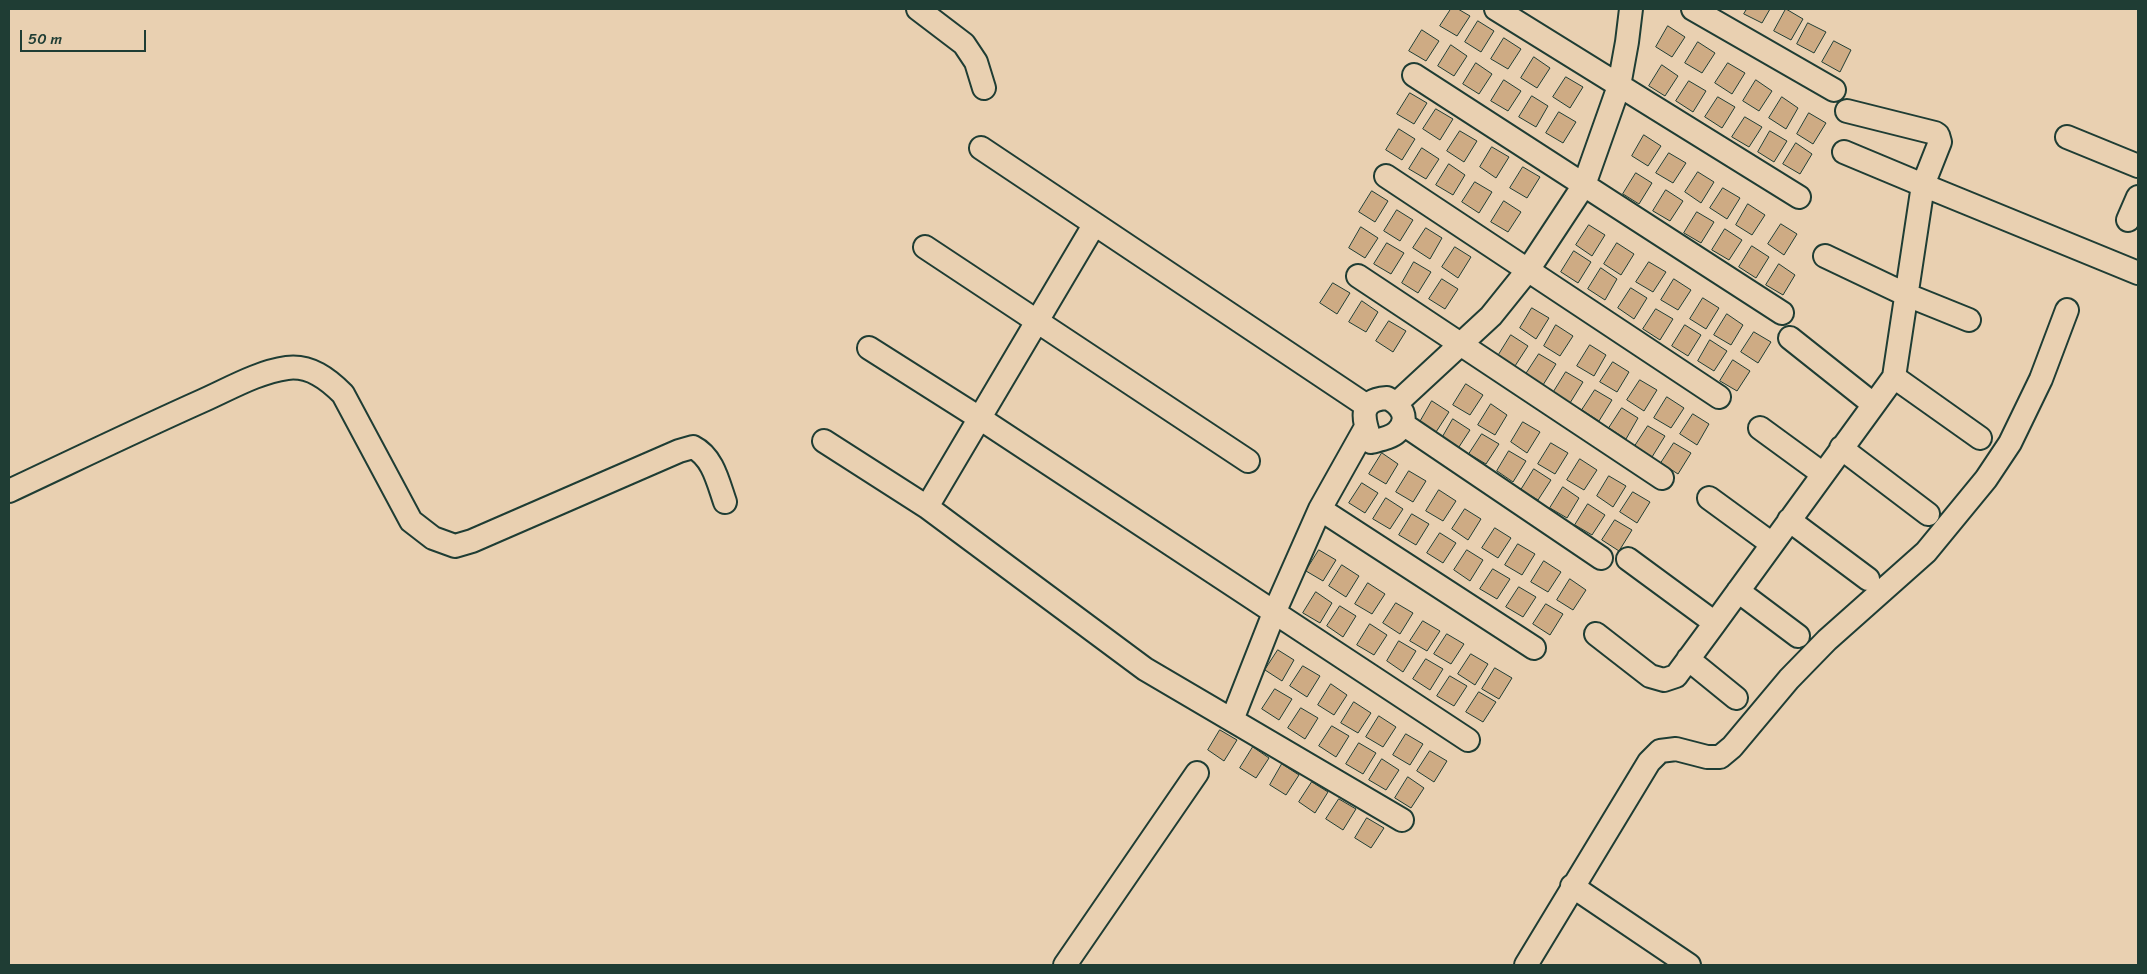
<!DOCTYPE html>
<style>
body{margin:0}
#map{position:relative;width:2147px;height:974px;overflow:hidden;background:#e9d0b1;font-family:Sriracha,sans-serif}
canvas{display:block}
.frame{position:absolute;inset:0;border:10px solid #1f3d34;pointer-events:none}
.scale{position:absolute;left:20px;top:30px;width:126px;height:22px;box-sizing:border-box;border:2px solid #1f3d34;border-top:0;padding-left:6px;font-size:15px;line-height:18px;white-space:nowrap;color:#1f3d34;-webkit-text-stroke:4px #e9d0b1;paint-order:stroke}
</style>
<div id="map">
<canvas width="2147" height="974"></canvas>
<div class="frame"></div>
<div class="scale">50 m</div>
</div>
<script>
const c = document.querySelector('canvas').getContext('2d');
c.lineJoin = 'round';
function paint(path, color) {
  c.fillStyle = color;
  c.fill(path, 'evenodd');
}
function trace(path, color, width, dash) {
  c.strokeStyle = color;
  c.lineWidth = width;
  c.lineCap = dash ? 'butt' : 'round';
  c.setLineDash(dash || []);
  c.stroke(path);
}
const building = new Path2D(`
 M1451 9H1458L1470 16 1457 36 1440 26Z
 M1747 9H1770L1762 23 1744 14Z
 M1786 9 1803 19 1791 40 1774 31Z
 M1478 21 1494 31 1481 52 1465 42Z
 M1808 23 1826 32 1814 53 1797 44Z
 M1668 26 1685 37 1672 57 1656 47Z
 M1422 30 1439 41 1426 61 1409 51Z
 M1504 38 1521 49 1508 69 1491 59Z
 M1834 41 1851 50 1840 72 1822 62Z
 M1698 42 1715 53 1702 73 1685 63Z
 M1451 45 1467 56 1454 76 1438 66Z
 M1534 57 1550 68 1537 88 1521 78Z
 M1476 63 1492 74 1479 94 1463 84Z
 M1728 63 1745 73 1732 94 1715 83Z
 M1662 65 1678 76 1665 96 1649 86Z
 M1566 77 1583 87 1570 108 1553 97Z
 M1504 80 1521 91 1508 111 1491 101Z
 M1756 80 1772 91 1759 111 1743 101Z
 M1689 81 1706 91 1693 112 1676 101Z
 M1410 93 1427 103 1414 124 1397 114Z
 M1532 96 1548 106 1536 127 1519 117Z
 M1718 97 1735 107 1722 128 1705 117Z
 M1782 97 1798 108 1786 129 1769 118Z
 M1436 109 1453 119 1440 140 1423 129Z
 M1559 112 1576 122 1563 143 1546 133Z
 M1809 113 1826 123 1813 144 1797 134Z
 M1745 117 1762 127 1749 147 1732 137Z
 M1399 129 1415 139 1402 160 1386 150Z
 M1460 131 1477 141 1464 162 1447 151Z
 M1770 131 1787 141 1774 162 1758 152Z
 M1644 135 1661 146 1648 166 1632 156Z
 M1796 143 1812 154 1800 174 1783 164Z
 M1492 147 1509 157 1496 178 1480 167Z
 M1422 148 1439 159 1426 179 1409 169Z
 M1669 153 1686 163 1673 183 1656 173Z
 M1449 164 1465 175 1453 195 1436 185Z
 M1523 167 1540 177 1527 198 1510 188Z
 M1698 172 1714 182 1701 203 1685 192Z
 M1636 173 1652 183 1639 204 1623 194Z
 M1475 182 1492 192 1479 213 1462 202Z
 M1723 188 1740 198 1727 219 1710 208Z
 M1666 190 1683 201 1670 221 1653 211Z
 M1372 191 1388 201 1375 222 1359 212Z
 M1504 201 1521 212 1508 232 1491 222Z
 M1748 204 1765 215 1752 235 1736 225Z
 M1397 210 1413 220 1400 241 1384 231Z
 M1697 212 1714 222 1701 243 1684 233Z
 M1781 224 1797 234 1784 255 1768 244Z
 M1589 225 1605 235 1592 256 1576 245Z
 M1361 227 1378 238 1365 258 1349 248Z
 M1426 228 1442 238 1430 259 1413 248Z
 M1725 229 1742 240 1729 260 1712 250Z
 M1387 243 1404 253 1391 274 1374 264Z
 M1617 243 1634 254 1621 275 1604 264Z
 M1752 246 1769 257 1756 278 1739 267Z
 M1455 247 1471 257 1458 278 1442 267Z
 M1574 251 1591 262 1578 283 1561 272Z
 M1414 262 1431 272 1418 293 1402 283Z
 M1649 262 1666 272 1653 292 1636 282Z
 M1779 264 1795 275 1783 295 1766 285Z
 M1601 268 1617 279 1605 300 1588 289Z
 M1442 279 1458 289 1445 309 1429 299Z
 M1674 279 1691 290 1678 310 1661 300Z
 M1333 283 1350 293 1337 314 1320 303Z
 M1631 288 1647 298 1634 319 1618 308Z
 M1703 298 1719 308 1706 329 1690 319Z
 M1362 301 1378 312 1366 332 1349 322Z
 M1532 308 1549 318 1536 339 1520 328Z
 M1656 309 1673 319 1660 340 1643 329Z
 M1727 314 1743 325 1731 345 1714 335Z
 M1389 321 1406 331 1393 352 1376 341Z
 M1556 325 1573 336 1560 356 1544 346Z
 M1685 325 1701 335 1688 356 1672 346Z
 M1754 332 1771 342 1758 363 1741 352Z
 M1511 335 1528 346 1515 366 1498 356Z
 M1710 340 1727 351 1714 371 1698 361Z
 M1590 345 1606 355 1594 376 1577 366Z
 M1539 354 1556 364 1543 385 1526 374Z
 M1733 360 1750 371 1737 391 1720 381Z
 M1613 362 1629 372 1617 392 1600 382Z
 M1566 372 1583 382 1570 403 1553 393Z
 M1640 380 1657 390 1644 411 1627 400Z
 M1466 384 1483 395 1470 415 1453 405Z
 M1595 390 1612 400 1599 421 1582 410Z
 M1667 397 1684 408 1671 428 1654 418Z
 M1432 401 1449 412 1436 432 1420 422Z
 M1491 404 1507 415 1495 435 1478 425Z
 M1622 408 1638 418 1626 439 1609 428Z
 M1693 414 1709 424 1697 445 1680 434Z
 M1453 419 1470 430 1457 450 1441 440Z
 M1523 422 1540 432 1527 453 1511 442Z
 M1648 426 1665 436 1652 457 1635 446Z
 M1482 434 1499 444 1486 464 1469 454Z
 M1551 443 1568 453 1555 474 1538 464Z
 M1674 443 1691 453 1678 474 1661 463Z
 M1509 451 1526 461 1513 482 1497 471Z
 M1382 453 1398 464 1386 484 1369 474Z
 M1580 459 1597 470 1584 490 1567 480Z
 M1534 469 1551 480 1538 500 1521 490Z
 M1409 471 1426 481 1413 502 1396 492Z
 M1609 476 1626 486 1613 507 1597 496Z
 M1362 483 1378 493 1365 513 1349 503Z
 M1563 487 1579 498 1567 518 1550 508Z
 M1439 490 1456 501 1443 521 1426 511Z
 M1633 492 1650 502 1637 523 1620 512Z
 M1386 498 1403 509 1390 529 1373 519Z
 M1588 504 1605 515 1592 535 1575 525Z
 M1465 509 1481 519 1468 540 1452 529Z
 M1412 514 1429 524 1416 545 1399 535Z
 M1615 520 1632 530 1619 551 1602 540Z
 M1495 528 1511 538 1498 558 1482 548Z
 M1440 533 1456 543 1443 563 1427 553Z
 M1518 544 1535 554 1522 575 1505 565Z
 M1319 550 1336 560 1323 581 1306 571Z
 M1467 550 1483 560 1470 581 1454 570Z
 M1544 561 1561 572 1548 592 1531 582Z
 M1342 565 1359 576 1346 597 1329 586Z
 M1493 569 1510 579 1497 599 1480 589Z
 M1570 579 1586 590 1573 610 1557 600Z
 M1368 583 1385 594 1372 614 1355 604Z
 M1519 587 1536 597 1523 617 1506 607Z
 M1316 592 1332 603 1320 623 1303 613Z
 M1396 603 1413 613 1400 634 1383 623Z
 M1546 604 1563 614 1550 635 1533 624Z
 M1340 606 1356 616 1343 637 1327 626Z
 M1423 621 1440 631 1427 651 1410 641Z
 M1370 624 1387 635 1374 655 1357 645Z
 M1447 634 1464 644 1451 664 1434 654Z
 M1399 641 1416 651 1403 672 1387 661Z
 M1278 650 1294 660 1282 681 1265 670Z
 M1471 654 1488 664 1475 685 1458 674Z
 M1426 659 1443 669 1430 690 1413 679Z
 M1303 666 1320 676 1307 697 1290 686Z
 M1495 668 1512 678 1499 699 1482 689Z
 M1450 676 1467 686 1454 706 1437 696Z
 M1331 684 1347 695 1334 715 1318 705Z
 M1275 689 1292 699 1279 720 1262 709Z
 M1479 692 1496 702 1483 722 1466 712Z
 M1354 702 1371 713 1358 733 1341 723Z
 M1301 708 1318 718 1305 739 1288 728Z
 M1379 716 1396 727 1383 747 1366 737Z
 M1332 726 1349 736 1336 757 1319 746Z
 M1220 730 1237 740 1224 761 1208 750Z
 M1406 734 1423 744 1410 765 1393 755Z
 M1359 743 1376 753 1363 774 1346 764Z
 M1253 747 1269 758 1256 778 1240 768Z
 M1430 751 1447 761 1434 782 1417 771Z
 M1382 759 1399 770 1386 790 1369 780Z
 M1282 764 1299 775 1286 795 1270 785Z
 M1408 777 1424 788 1411 808 1395 798Z
 M1312 782 1328 792 1315 813 1299 802Z
 M1339 799 1356 809 1343 830 1326 819Z
 M1367 818 1384 828 1371 848 1355 838Z`);
const minor = new Path2D(`
 M918 9 964 44 976 62 984 88
 M1496 9 1799 197
 M1693 9 1834 90
 M1414 75 1782 313
 M2067 137 2138 166
 M981 148 1367 406
 M1844 152 1923 185 1940 142 1938 135 1935 133 1847 111
 M1386 176 1719 397
 M2128 220 2138 197
 M925 247 1248 461
 M1825 256 1907 295 1969 320
 M1358 276 1662 478
 M1790 338 1873 404
 M869 348 981 419 1468 740
 M1894 377 1980 438
 M1387 398C1401 404 1411 419 1397 432 1391 438 1378 440 1371 442 1364 421 1356 400 1387 398Z
 M1397 403 1491 316 1528 270 1584 185 1619 86 1627 42 1631 9
 M1403 424 1601 558
 M1760 428 1823 474
 M824 441 927 507 1145 669 1402 820
 M1841 448 1928 514
 M9 491C73 461 137 430 202 401 229 389 258 372 287 368 310 365 328 379 343 394L411 521 433 538 455 546 472 541 679 451 693 447C713 457 718 482 725 502
 M1709 498 1772 544
 M927 507 1094 225
 M1320 509 1534 648
 M1789 520 1868 579
 M1628 559 1715 623
 M1738 591 1798 636
 M1596 634 1650 676 1664 680 1676 676 1715 623 1894 377 1923 185 2138 273
 M1688 659 1736 698
 M1232 720 1274 613 1320 509 1366 427
 M1572 886 1689 965
 M1065 965 1197 773
 M1526 965 1649 762 1660 751 1676 749 1707 757H1720L1732 747 1789 679 1827 640 1926 552 1986 479 2010 443 2041 379 2067 310`);
paint(building, '#ceab84');
trace(building, '#1f3d34', 1);
trace(minor, '#1f3d34', 26);
trace(minor, '#e9d0b1', 22);
</script>
